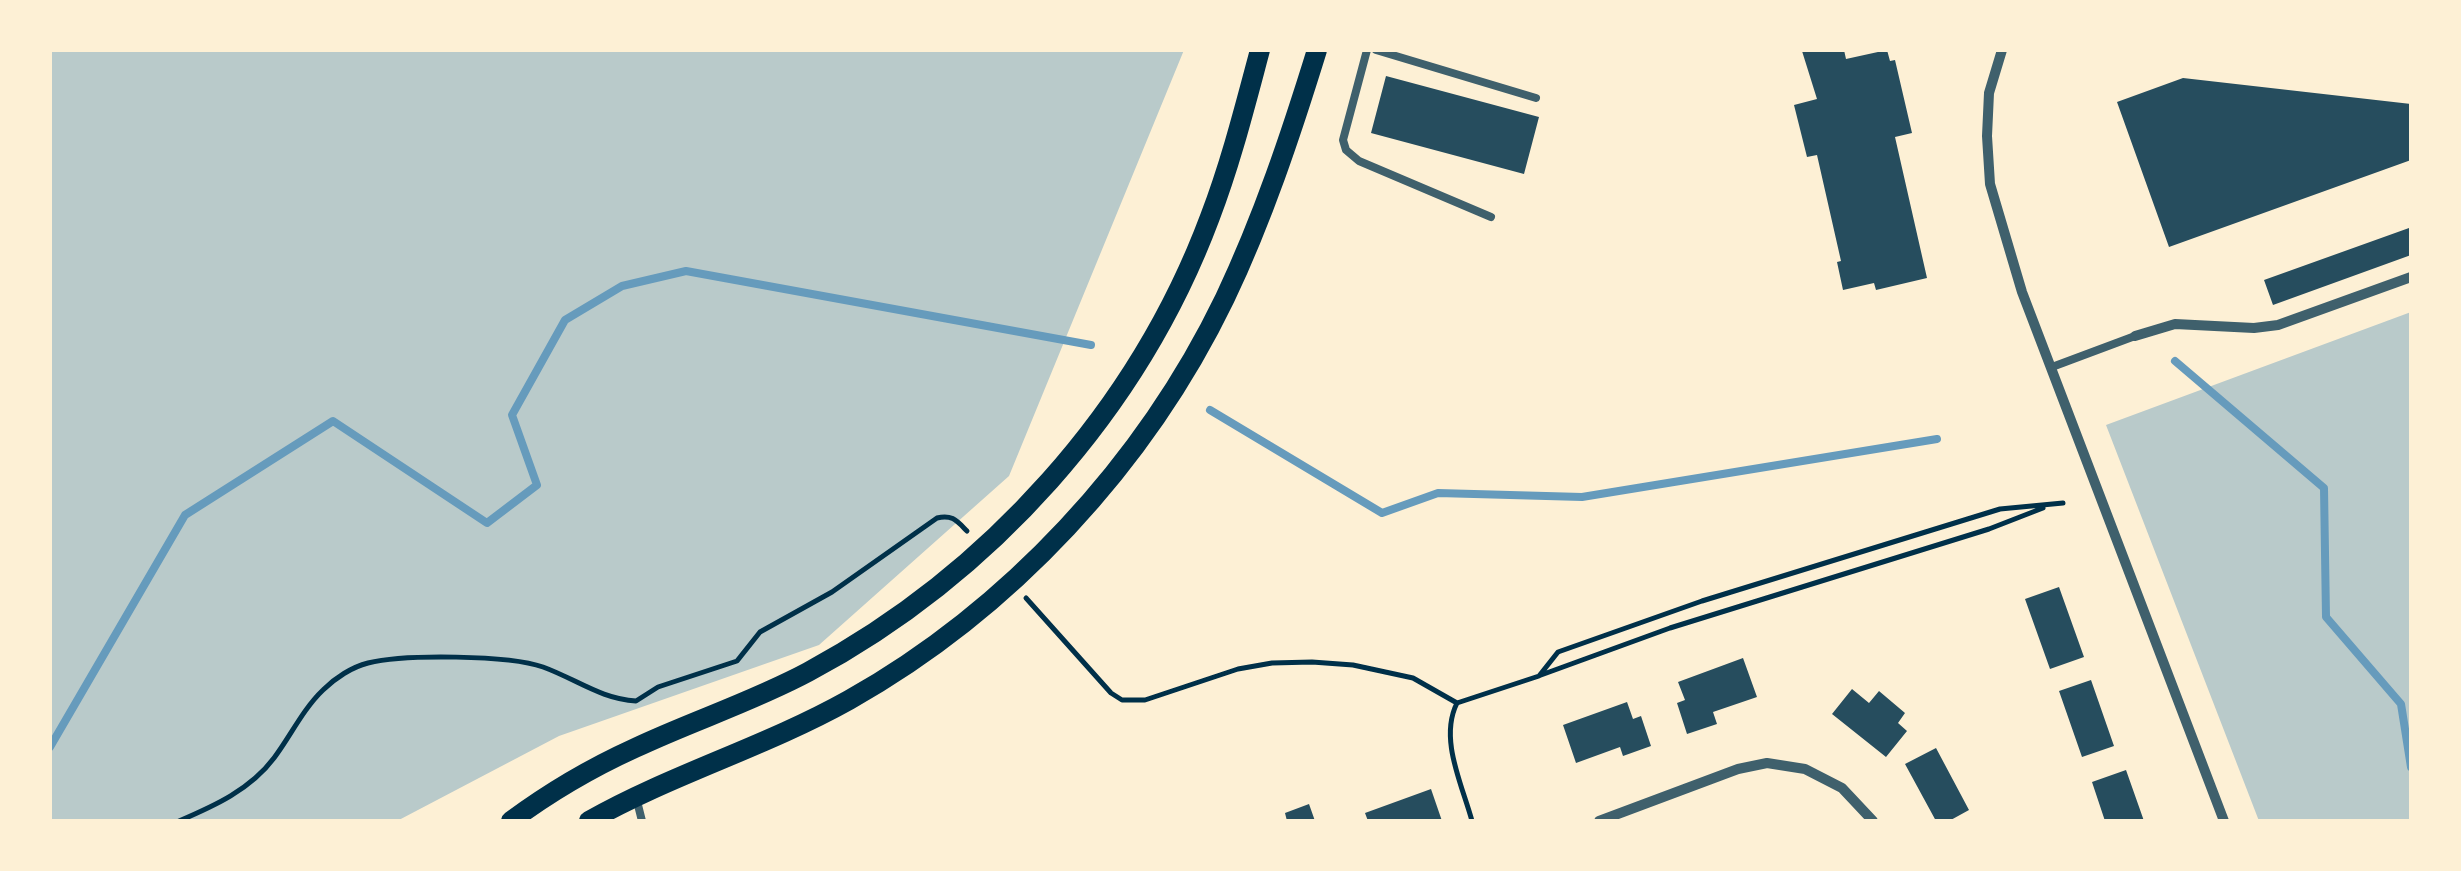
<!DOCTYPE html>
<style>
body{margin:0}
#map{position:relative;width:2461px;height:871px;overflow:hidden;background:#fdf0d5;font-family:Ubuntu,sans-serif}
canvas{display:block}
.frame{position:absolute;inset:0;border:52px solid #fdf0d5;pointer-events:none}
</style>
<div id="map">
<canvas width="2461" height="871"></canvas>
<div class="frame"></div>
</div>
<script>
const c = document.querySelector('canvas').getContext('2d');
c.lineJoin = 'round';
function paint(path, color) {
  c.fillStyle = color;
  c.fill(path, 'evenodd');
}
function trace(path, color, width, dash) {
  c.strokeStyle = color;
  c.lineWidth = width;
  c.lineCap = dash ? 'butt' : 'round';
  c.setLineDash(dash || []);
  c.stroke(path);
}
const green = new Path2D(`
 M50 50H1184L1009 476 819 645 559 736 397 821H50Z
 M2411 312V821H2259L2106 425Z`);
const stream = new Path2D(`
 M2175 361 2324 488 2326 617 2401 704 2411 767
 M1210 410 1382 513 1438 493 1582 497 1937 439
 M50 747 185 515 333 421 487 523 537 485 512 415 565 320 622 286 686 271 1091 345`);
const building = new Path2D(`
 M1844 50 1846 59 1887 50 1890 61 1895 60 1912 133 1895 137 1927 278 1876 290 1874 283 1843 290 1837 262 1841 261 1817 155 1807 157 1794 105 1817 99 1802 51Z
 M1386 76 1539 117 1524 174 1371 133Z
 M2183 78 2411 104V160L2169 247 2117 102Z
 M2409 228 2411 255 2273 305 2264 280Z
 M2059 587 2084 657 2050 669 2025 599Z
 M1743 658 1757 697 1713 712 1717 724 1687 734 1677 703 1685 700 1678 682Z
 M2091 680 2114 746 2082 757 2059 691Z
 M1852 689 1869 703 1879 691 1905 713 1898 723 1907 731 1886 757 1832 714Z
 M1627 702 1633 719 1641 716 1651 746 1623 756 1620 747 1576 763 1563 725Z
 M1936 748 1969 810 1949 821H1936L1905 764Z
 M2126 770 2144 821H2105L2092 782Z
 M1431 789 1442 821H1368L1365 813Z
 M1309 804 1315 821H1287L1285 813Z`);
const path = new Path2D(`
 M1026 598 1111 693 1122 700H1145L1238 669 1272 663 1312 662 1353 665 1413 678 1457 703 1539 676 1558 652 1702 601 2000 509 2063 503
 M1541 675 1670 628 1989 529 2043 508
 M1457 703C1439 739 1462 784 1472 821
 M179 821C214 806 250 790 274 758 290 737 303 709 323 690 335 678 352 667 368 663 404 654 509 655 543 667 576 679 601 699 636 701L658 687 737 661 760 632 832 592 937 518C952 514 957 521 967 531`);
const service = new Path2D(`
 M1367 50 1343 140 1346 150 1359 161 1491 217
 M1376 50 1536 98
 M2052 367 2135 336
 M637 801 642 821`);
const minor = new Path2D(`
 M2002 50 1989 93 1987 136 1990 184 2022 292 2224 821
 M2135 336 2175 324 2254 328 2278 325 2411 277
 M1599 821 1738 769 1767 763 1805 769 1842 788 1873 821`);
const secondary = new Path2D(`
 M511 821C550 792 591 768 635 748 692 721 752 702 808 672 989 575 1138 410 1210 217 1231 162 1245 106 1260 50
 M589 821C672 774 765 747 849 700 1009 610 1145 464 1225 298 1263 218 1291 134 1317 50`);
paint(green, '#b9caca');
trace(stream, '#669bbc', 8);
paint(building, '#264d5e');
trace(path, '#003049', 5);
trace(service, '#3f606c', 8);
trace(minor, '#3f606c', 10);
trace(secondary, '#003049', 20);
</script>
